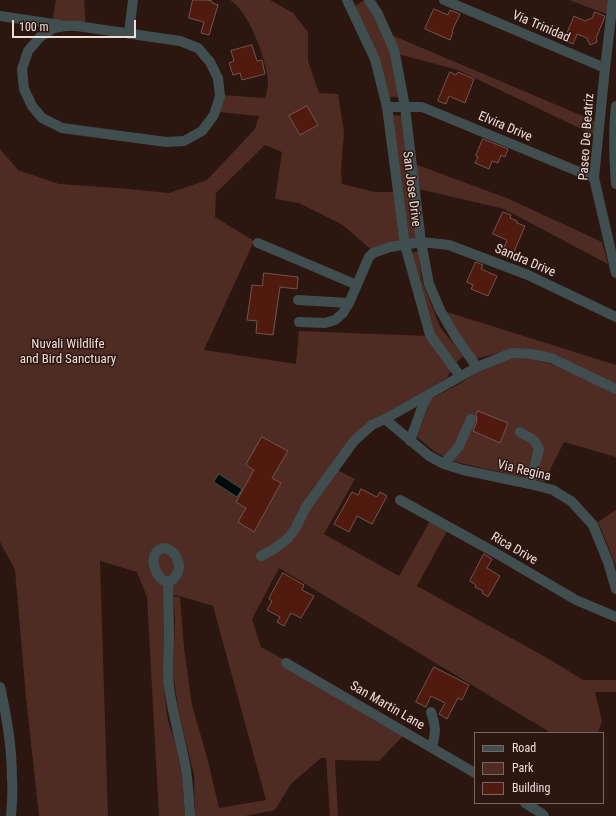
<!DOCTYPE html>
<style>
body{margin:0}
#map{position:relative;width:616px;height:816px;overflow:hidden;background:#2c1610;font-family:"Roboto Condensed",sans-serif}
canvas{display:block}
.legend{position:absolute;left:474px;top:732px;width:130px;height:72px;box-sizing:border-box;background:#2c1610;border:1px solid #796660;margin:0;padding:5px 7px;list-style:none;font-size:12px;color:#edddd9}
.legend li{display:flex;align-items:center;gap:8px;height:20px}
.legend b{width:20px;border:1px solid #796660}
.scale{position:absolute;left:12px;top:20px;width:124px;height:18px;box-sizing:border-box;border:2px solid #edddd9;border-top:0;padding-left:5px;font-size:12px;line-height:14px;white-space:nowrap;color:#edddd9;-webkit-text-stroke:3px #2c1610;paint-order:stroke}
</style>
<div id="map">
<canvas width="616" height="816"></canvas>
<ul class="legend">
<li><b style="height:5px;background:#404e4f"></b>Road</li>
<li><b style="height:11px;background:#4e2c23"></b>Park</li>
<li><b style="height:11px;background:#501b0e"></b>Building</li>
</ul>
<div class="scale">100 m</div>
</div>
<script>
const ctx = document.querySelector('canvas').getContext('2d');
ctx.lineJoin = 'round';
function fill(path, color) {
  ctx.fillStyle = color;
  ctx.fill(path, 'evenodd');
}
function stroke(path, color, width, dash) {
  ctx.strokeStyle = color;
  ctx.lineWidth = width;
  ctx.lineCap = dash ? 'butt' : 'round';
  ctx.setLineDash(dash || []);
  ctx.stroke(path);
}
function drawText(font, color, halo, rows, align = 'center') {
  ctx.font = font + ' "Roboto Condensed",sans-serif';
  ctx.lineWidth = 3;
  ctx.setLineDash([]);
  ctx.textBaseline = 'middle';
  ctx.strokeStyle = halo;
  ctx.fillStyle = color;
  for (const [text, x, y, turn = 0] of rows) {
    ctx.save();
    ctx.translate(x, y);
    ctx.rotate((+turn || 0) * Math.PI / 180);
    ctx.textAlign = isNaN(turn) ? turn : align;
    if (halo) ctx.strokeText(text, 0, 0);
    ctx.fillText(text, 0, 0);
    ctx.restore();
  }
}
fill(new Path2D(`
 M56,0H84L86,29L52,23Z
 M230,0H270L293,13L308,32V61L319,93L338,94L344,132L341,171L342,184L375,192H394L401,238L394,245L375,253L343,225L299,203L275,199L282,152L265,145L216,193L215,217L254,241L204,350L296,364L299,331L428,336L452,368L447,378L369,423L331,467L355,479L324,534L399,576L430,521L447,531L417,586L549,659L583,680H616V692H595L602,721L598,733H551L279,568L252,619L261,647L283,659L281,663L403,736L379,761L335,760L338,816H330L326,758H321L291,784L275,810L245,816H195L194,774L179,715L173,672L175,621L173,596L180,597L184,648L192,705L208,761L219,808L266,800L213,606L176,595H163L166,634L164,658V689L168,721L176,745L180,767L183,786L185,816H159L147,597L137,572L100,561L108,816H39L26,697L15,570L0,542V149L18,170L59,184L118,188L169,193L207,180L255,129L259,116L218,112L221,95L265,98C266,93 268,88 268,83C267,61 249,11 230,0Z
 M364,0L374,17L390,50L399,97H389L379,56L355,6Z
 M569,0H610L609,15Z
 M389,34L597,122L596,136L458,70L398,54Z
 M391,115L403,116L416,238L409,239Z
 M415,164L509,199L602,242L608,264L504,209L419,189Z
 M418,251L422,281L440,327L463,356L456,363L433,333L411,253Z
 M447,312L616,365V388L554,356L513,349L475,359L461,339Z
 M512,358L531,359L551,364L616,392V457L564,442L544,482L460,463L447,459L434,451L417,437L431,399L461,383L477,372Z
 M616,510V566L598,522Z`), '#4e2c23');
const water = new Path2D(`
 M219,474L242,489L237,497L214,482Z`);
fill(water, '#000b0d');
stroke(water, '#474a4a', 1);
const building = new Path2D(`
 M193,0H207L212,1V3L218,5L209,35L201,33L204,22L189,18Z
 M434,9L448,15L450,10L460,14L452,31L453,32L450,40L425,29Z
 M595,12L605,16L604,19L596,38L597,42L590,45L587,38L577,34L573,44L564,40L574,16L585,21L592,18Z
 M252,45L257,61L262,60L265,74L242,80L240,73L233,75L229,63L234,61L231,51Z
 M450,72L456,75L458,72L474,79L465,103L449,96L446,104L438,101Z
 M307,106L318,125L300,135L289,116Z
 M483,139L508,149L505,157L501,155L498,163L492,161L489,169L475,163L478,157L476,156Z
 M503,212L511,215L510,218L517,221V223L525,226L513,254L503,250L507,240L493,234Z
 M476,262L483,265L481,269L497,276L488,296L471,289L473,285L467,282Z
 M264,273L298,277L297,289L280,287L273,335L256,333L257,321L247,320L252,285L262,286Z
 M478,411L508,423L500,443L473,431L477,421L476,415Z
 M262,437L288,451L272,478L281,483L254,532L238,522L246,508L236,502L254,470L246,465Z
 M361,489L377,497L380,492L387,496L372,524L357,516L349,532L334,524L352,492L358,495Z
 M484,554L492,559L487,568L500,576L488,597L482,593L483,591L475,587L476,585L470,581Z
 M283,573L304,585L302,590L314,596L301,618L291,613L284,626L277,622L280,617L267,610L272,601L269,599Z
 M434,667L469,685L462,700L458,698L447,719L439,714L445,703L431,696L426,707L416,702Z`);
fill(building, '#501b0e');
stroke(building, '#70554e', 1);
stroke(new Path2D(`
 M347,0L375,59L387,107L405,245L430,335L460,376
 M369,0L378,14L394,50L395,54L405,107L421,242L429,284L440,310L457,339L477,367
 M444,0L605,68
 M613,0L605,68L594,178L616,273
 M0,16L60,25
 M66,26H77L180,41L198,48L210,62L218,78L220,96L214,115L202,131L184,141L166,142L62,128L42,118L32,106L24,89L22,69L28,51L40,37L54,28Z
 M129,34L133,0
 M616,106C613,132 614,158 616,184
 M387,107H422L594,178
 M258,243L357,285
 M298,300L349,303
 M299,322L325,323L335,320L343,313L349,303L369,257L373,253L390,247L421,242L449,245L528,275L616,317
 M385,419L429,456L444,464L463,470L530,484L553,490L571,501L593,525L608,562L616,589
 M520,432L534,440L539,449L530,484
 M410,441L423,405L428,395
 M444,464L459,446L471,419
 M400,500L494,552L576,600L616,617
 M166,548C178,553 183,567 175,577C161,596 140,549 166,548Z
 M261,556L274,549L288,538L295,529L306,507L354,441L372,425L385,419L477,367L512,353L531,354L551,358L616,389
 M168,582C168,600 169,619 169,637C169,654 167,670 169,686C172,712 180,738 185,764C188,781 189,799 190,816
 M286,663L475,773
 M0,687C7,717 12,748 12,779C13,791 12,804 11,816
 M431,712C436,727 436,732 432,747
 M525,803L541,813L544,816`), '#404e4f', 10);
drawText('13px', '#edddd9', '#2c1610', [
 ["Via Trinidad",541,27,23],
 ["Elvira Drive",505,127,23],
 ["Paseo De Beatriz",587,137,-86],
 ["San Jose Drive",411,189,83],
 ["Sandra Drive",525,261,23],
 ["Via Regina",524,471,13],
 ["Rica Drive",514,549,30],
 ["San Martin Lane",387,706,30]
]);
drawText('13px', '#f2dfda', '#2c1610', [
 ["Nuvali Wildlife",68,345],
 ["and Bird Sanctuary",68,360]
]);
</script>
